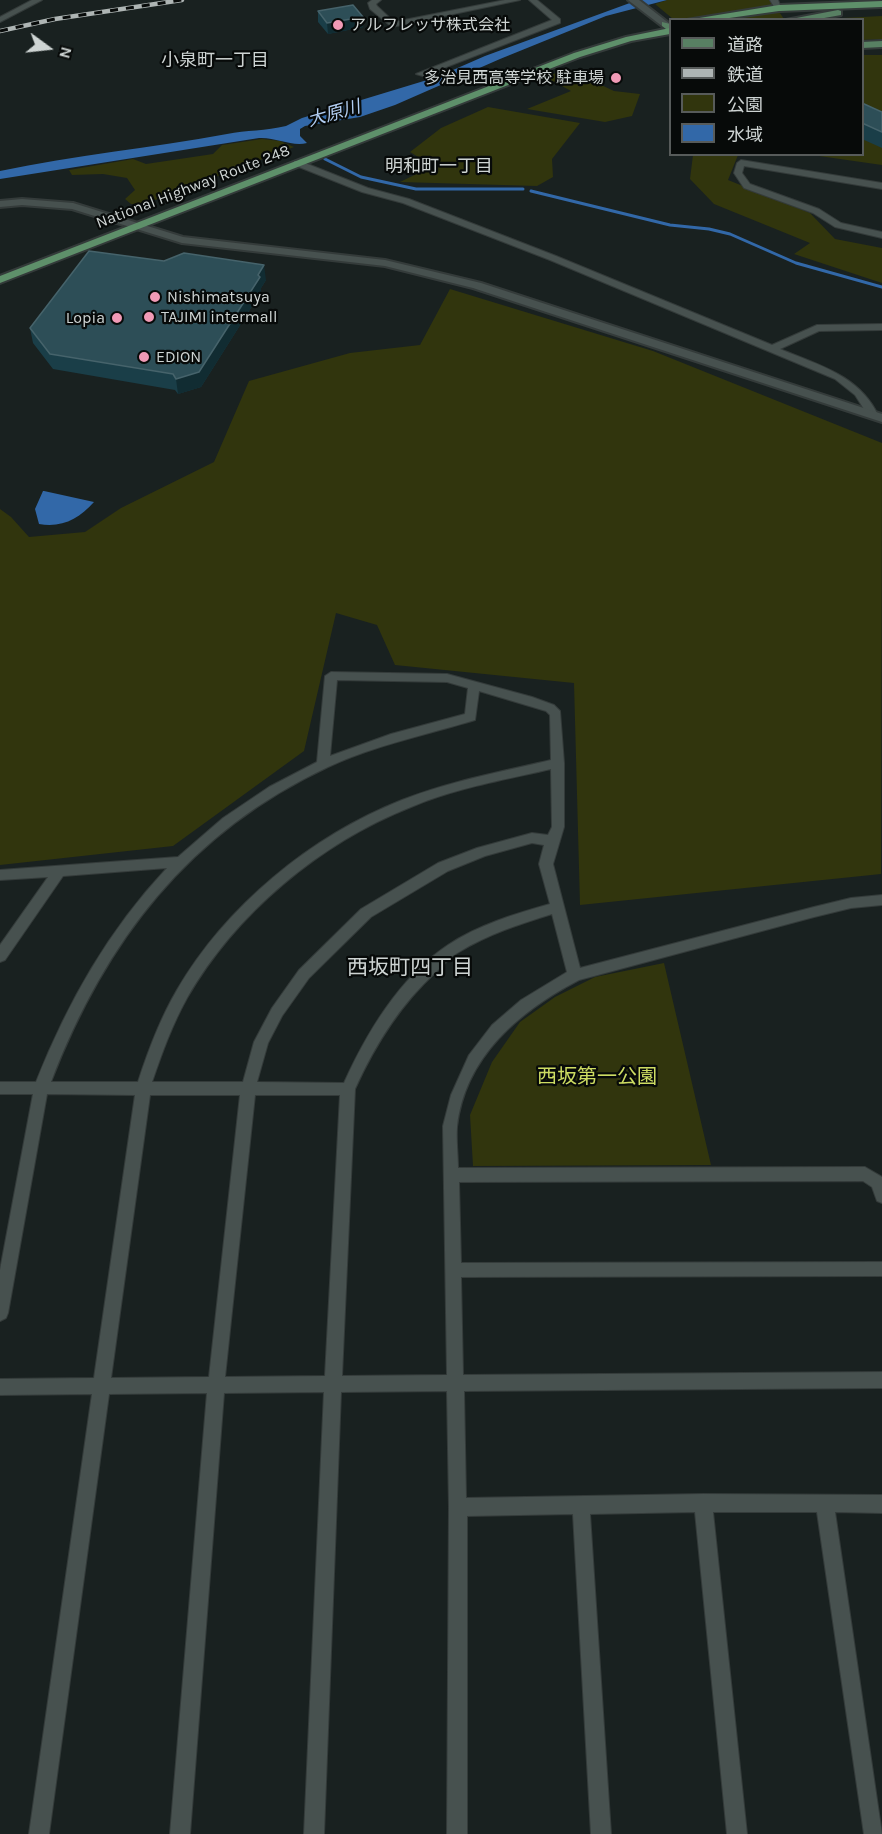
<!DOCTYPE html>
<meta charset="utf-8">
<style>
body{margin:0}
#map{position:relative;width:882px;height:1834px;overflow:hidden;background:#192120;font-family:Karla,"Noto Sans JP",sans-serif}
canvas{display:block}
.legend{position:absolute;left:669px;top:18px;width:195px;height:138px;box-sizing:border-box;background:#070a09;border:2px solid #575b5a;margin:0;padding:8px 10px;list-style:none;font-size:18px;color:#ced4d3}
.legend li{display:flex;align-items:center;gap:12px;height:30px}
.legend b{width:30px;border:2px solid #575b5a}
.north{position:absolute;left:18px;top:18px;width:60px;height:60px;-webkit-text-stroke:4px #070a09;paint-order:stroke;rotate:105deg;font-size:16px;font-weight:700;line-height:24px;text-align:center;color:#ced4d3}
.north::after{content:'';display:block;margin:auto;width:21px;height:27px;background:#ced4d3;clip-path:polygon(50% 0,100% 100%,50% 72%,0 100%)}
</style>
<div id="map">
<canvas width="882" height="1834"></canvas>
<ul class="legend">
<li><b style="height:8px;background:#588063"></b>道路</li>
<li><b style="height:8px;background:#aeb5b4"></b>鉄道</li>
<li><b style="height:16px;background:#31350d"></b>公園</li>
<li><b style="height:16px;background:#3268a8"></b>水域</li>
</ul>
<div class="north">N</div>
</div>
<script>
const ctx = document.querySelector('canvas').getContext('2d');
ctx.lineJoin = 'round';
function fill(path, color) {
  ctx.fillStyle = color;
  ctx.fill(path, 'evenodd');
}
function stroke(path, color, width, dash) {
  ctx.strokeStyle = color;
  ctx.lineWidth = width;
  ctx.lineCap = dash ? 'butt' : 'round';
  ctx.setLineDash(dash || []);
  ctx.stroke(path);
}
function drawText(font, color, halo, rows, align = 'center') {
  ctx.font = font + ' Karla,"Noto Sans JP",sans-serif';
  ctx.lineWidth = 4.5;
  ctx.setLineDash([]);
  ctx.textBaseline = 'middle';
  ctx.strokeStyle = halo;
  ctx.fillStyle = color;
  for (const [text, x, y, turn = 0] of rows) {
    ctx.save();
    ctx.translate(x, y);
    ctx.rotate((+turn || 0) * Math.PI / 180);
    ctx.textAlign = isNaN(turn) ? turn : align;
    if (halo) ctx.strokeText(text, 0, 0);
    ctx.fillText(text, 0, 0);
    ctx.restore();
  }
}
fill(new Path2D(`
 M667,0H771L784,19H673L655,4Z
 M882,16V39L863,40L862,20L823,19Z
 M863,55H882V165L812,155L862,154Z
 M567,69L614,91L640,94L632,116L605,122L527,109L571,91L545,77Z
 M488,107L580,123L552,159L553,177L537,186L400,182L433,166L410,152L441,128Z
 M262,139L280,141L294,147L142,205L131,204L125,199L135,190L127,178L103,174L72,175L69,170L133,159L146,164L213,154L222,145Z
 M693,155H738L728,180L810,213L835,239L882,248V283L794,254L810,243L714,204L690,179Z
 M450,289L653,351L882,443L881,874L580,905L574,683L395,665L377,625L336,613L304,751L173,846L0,865V509L11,517L29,537L85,532L121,508L214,462L249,381L350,353L420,345Z
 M664,963L711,1165L473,1166L470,1115L492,1062L520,1022L555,997L595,977Z`), '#31350d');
fill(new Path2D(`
 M638,0H667L606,16L500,59L395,105L360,117L305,126L300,129V136L307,143C292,147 276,137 259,138L0,179V171C75,155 151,148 227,134C246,130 266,131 286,126L302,118L437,77L485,56Z
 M43,491H44L94,502C79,519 62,528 39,524L35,509Z`), '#3268a8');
stroke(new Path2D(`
 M325,159L361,177L416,189H523
 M531,191L670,225L709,229L730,234L796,263L882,287`), '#3268a8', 3);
const minor = new Path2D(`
 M32,0H42L0,22V17Z
 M372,0H381L376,4L377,6L394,22L505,0H520L392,27L370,9L368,3Z
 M529,0H537L560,19V23L423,76L416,74L552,20Z
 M770,0H778L782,10H776Z
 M741,160L882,183V189L744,166L742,173L750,184L819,209L841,223L882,232V238L835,227L813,213L744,188L734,173L737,163Z
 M294,161H300L368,188L409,199L556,256L772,345L817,325L882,324V330L819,331L780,349C818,365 859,375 878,415L873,418L869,417L855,395L835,379L550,260L403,203L362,192L294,165Z
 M331,672L447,674L532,697L554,705L560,711L564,763V827L553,864L580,968L814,907L851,898L882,895V905L851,908L814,917L579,980C520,1011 465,1056 457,1127C456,1140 458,1155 458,1168L865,1167L882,1177V1203L877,1201L872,1187L863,1181L459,1182L461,1263L882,1262V1276L461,1277L463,1375L882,1372V1388L464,1391L466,1498L703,1494L882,1495V1513L835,1512L882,1834H864L817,1512H713L747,1834H727L695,1512L590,1514L611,1834H591L573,1514L467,1516V1834H447L449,1507L447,1391L341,1392L324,1834H304L324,1392L224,1393L190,1834H170L207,1393L109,1394L49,1834H29L92,1394L0,1395V1379L94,1378L135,1095L47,1094L8,1313L6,1318L0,1321V1270L33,1094H0V1082H36C68,1002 108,931 167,868L63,876L5,960L0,962V945L48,877L0,880V870L178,857L223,818L269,787L317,762L325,676ZM337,680L447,682L468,688L465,714L391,734L330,756ZM479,691L546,711L550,715L551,760C500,772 450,781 402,800C311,836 226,906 177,990C160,1019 148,1051 138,1082H51C105,941 189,832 328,767C375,745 426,735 475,720ZM551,769L552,827L548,835L532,833L477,848L438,863L361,909L299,970L272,1008L254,1042L243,1082H152C162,1053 172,1025 187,998C236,913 320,843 411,807C456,788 504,780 551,769ZM532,843L544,845L539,864L550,904C515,914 478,925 448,945C400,977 367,1032 344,1083L257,1082L268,1043L282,1016L309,978L371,917L448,871L485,856ZM552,914L567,972L521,1000L492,1025L469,1055L451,1095L443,1126L447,1375L342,1376L355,1089C375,1045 399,1006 435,973C443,966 450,957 459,952C488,934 520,924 552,914ZM150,1095H240L209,1377L111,1378ZM255,1095H340L325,1376L225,1377Z`);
const tertiary = new Path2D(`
 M628,0H639L670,24L662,26Z
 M22,199L73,203L183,237L385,260L481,283L882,414V422L473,288L385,266L182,243L72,209L22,205L0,207V201Z`);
const primary = new Path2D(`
 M838,10L841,11V15L813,20H786Z
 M662,22L670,24V32L662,26Z
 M882,41V47L862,48V42Z`);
const trunk = new Path2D(`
 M882,1V7L779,11L715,20H687L779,5Z
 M670,28V34L631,41L580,57L0,283V276L574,53L626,37Z`);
stroke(minor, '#343b3a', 2);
stroke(tertiary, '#343b3a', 4);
stroke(primary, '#343b3a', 4);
stroke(trunk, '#343b3a', 4);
fill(minor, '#47514f');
fill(tertiary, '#47514f');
fill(primary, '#588063');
fill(trunk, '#5e906a');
const rail = new Path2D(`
 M0,31L55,19L182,0`);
stroke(rail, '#aeb5b4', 4.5);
stroke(rail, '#070a09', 3, [8]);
fill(new Path2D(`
 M318,11L363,17V27L328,34L318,22Z
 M862,103L882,112V148L862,139Z
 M266,280L261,288V292L201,387L178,394L175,390L53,369L33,343L30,328Z`), '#1a3e48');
fill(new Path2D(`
 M363,17V27L328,34L327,23Z
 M264,265L266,280L261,288V292L201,387L178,394L176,379L258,275Z`), '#112c32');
const building = new Path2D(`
 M353,5L363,17L327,23L318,11Z
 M862,103L882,112V132L862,123Z
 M89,251L164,261L184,253L264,265L258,275L260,277L199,372L176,379L173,374L50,354L30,328Z`);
fill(building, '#2d4e57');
stroke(building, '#46636b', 1.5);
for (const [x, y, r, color] of [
 [338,25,6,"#f09ab6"],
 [616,78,6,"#f09ab6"],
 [155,297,6,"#f09ab6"],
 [149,317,6,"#f09ab6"],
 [117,318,6,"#f09ab6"],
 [144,357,6,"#f09ab6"]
]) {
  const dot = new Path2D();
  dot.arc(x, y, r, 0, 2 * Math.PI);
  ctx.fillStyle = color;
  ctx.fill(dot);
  stroke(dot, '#070a09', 2);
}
drawText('16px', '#ced4d3', '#070a09', [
 ["アルフレッサ株式会社",350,25],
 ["多治見西高等学校 駐車場",604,78,"right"],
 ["Nishimatsuya",167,297],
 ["TAJIMI intermall",161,317],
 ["Lopia",105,318,"right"],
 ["EDION",156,357]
], 'left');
drawText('16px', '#ced4d3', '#070a09', [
 ["National Highway Route 248",193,187,-21]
]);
drawText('18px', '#ced4d3', '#070a09', [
 ["小泉町一丁目",215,61],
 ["明和町一丁目",439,167]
]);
drawText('italic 18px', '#b1cdf1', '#070a09', [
 ["大原川",334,114,-16]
]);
drawText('20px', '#cddc62', '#070a09', [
 ["西坂第一公園",597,1077]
]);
drawText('21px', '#ced4d3', '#070a09', [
 ["西坂町四丁目",410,968]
]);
</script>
